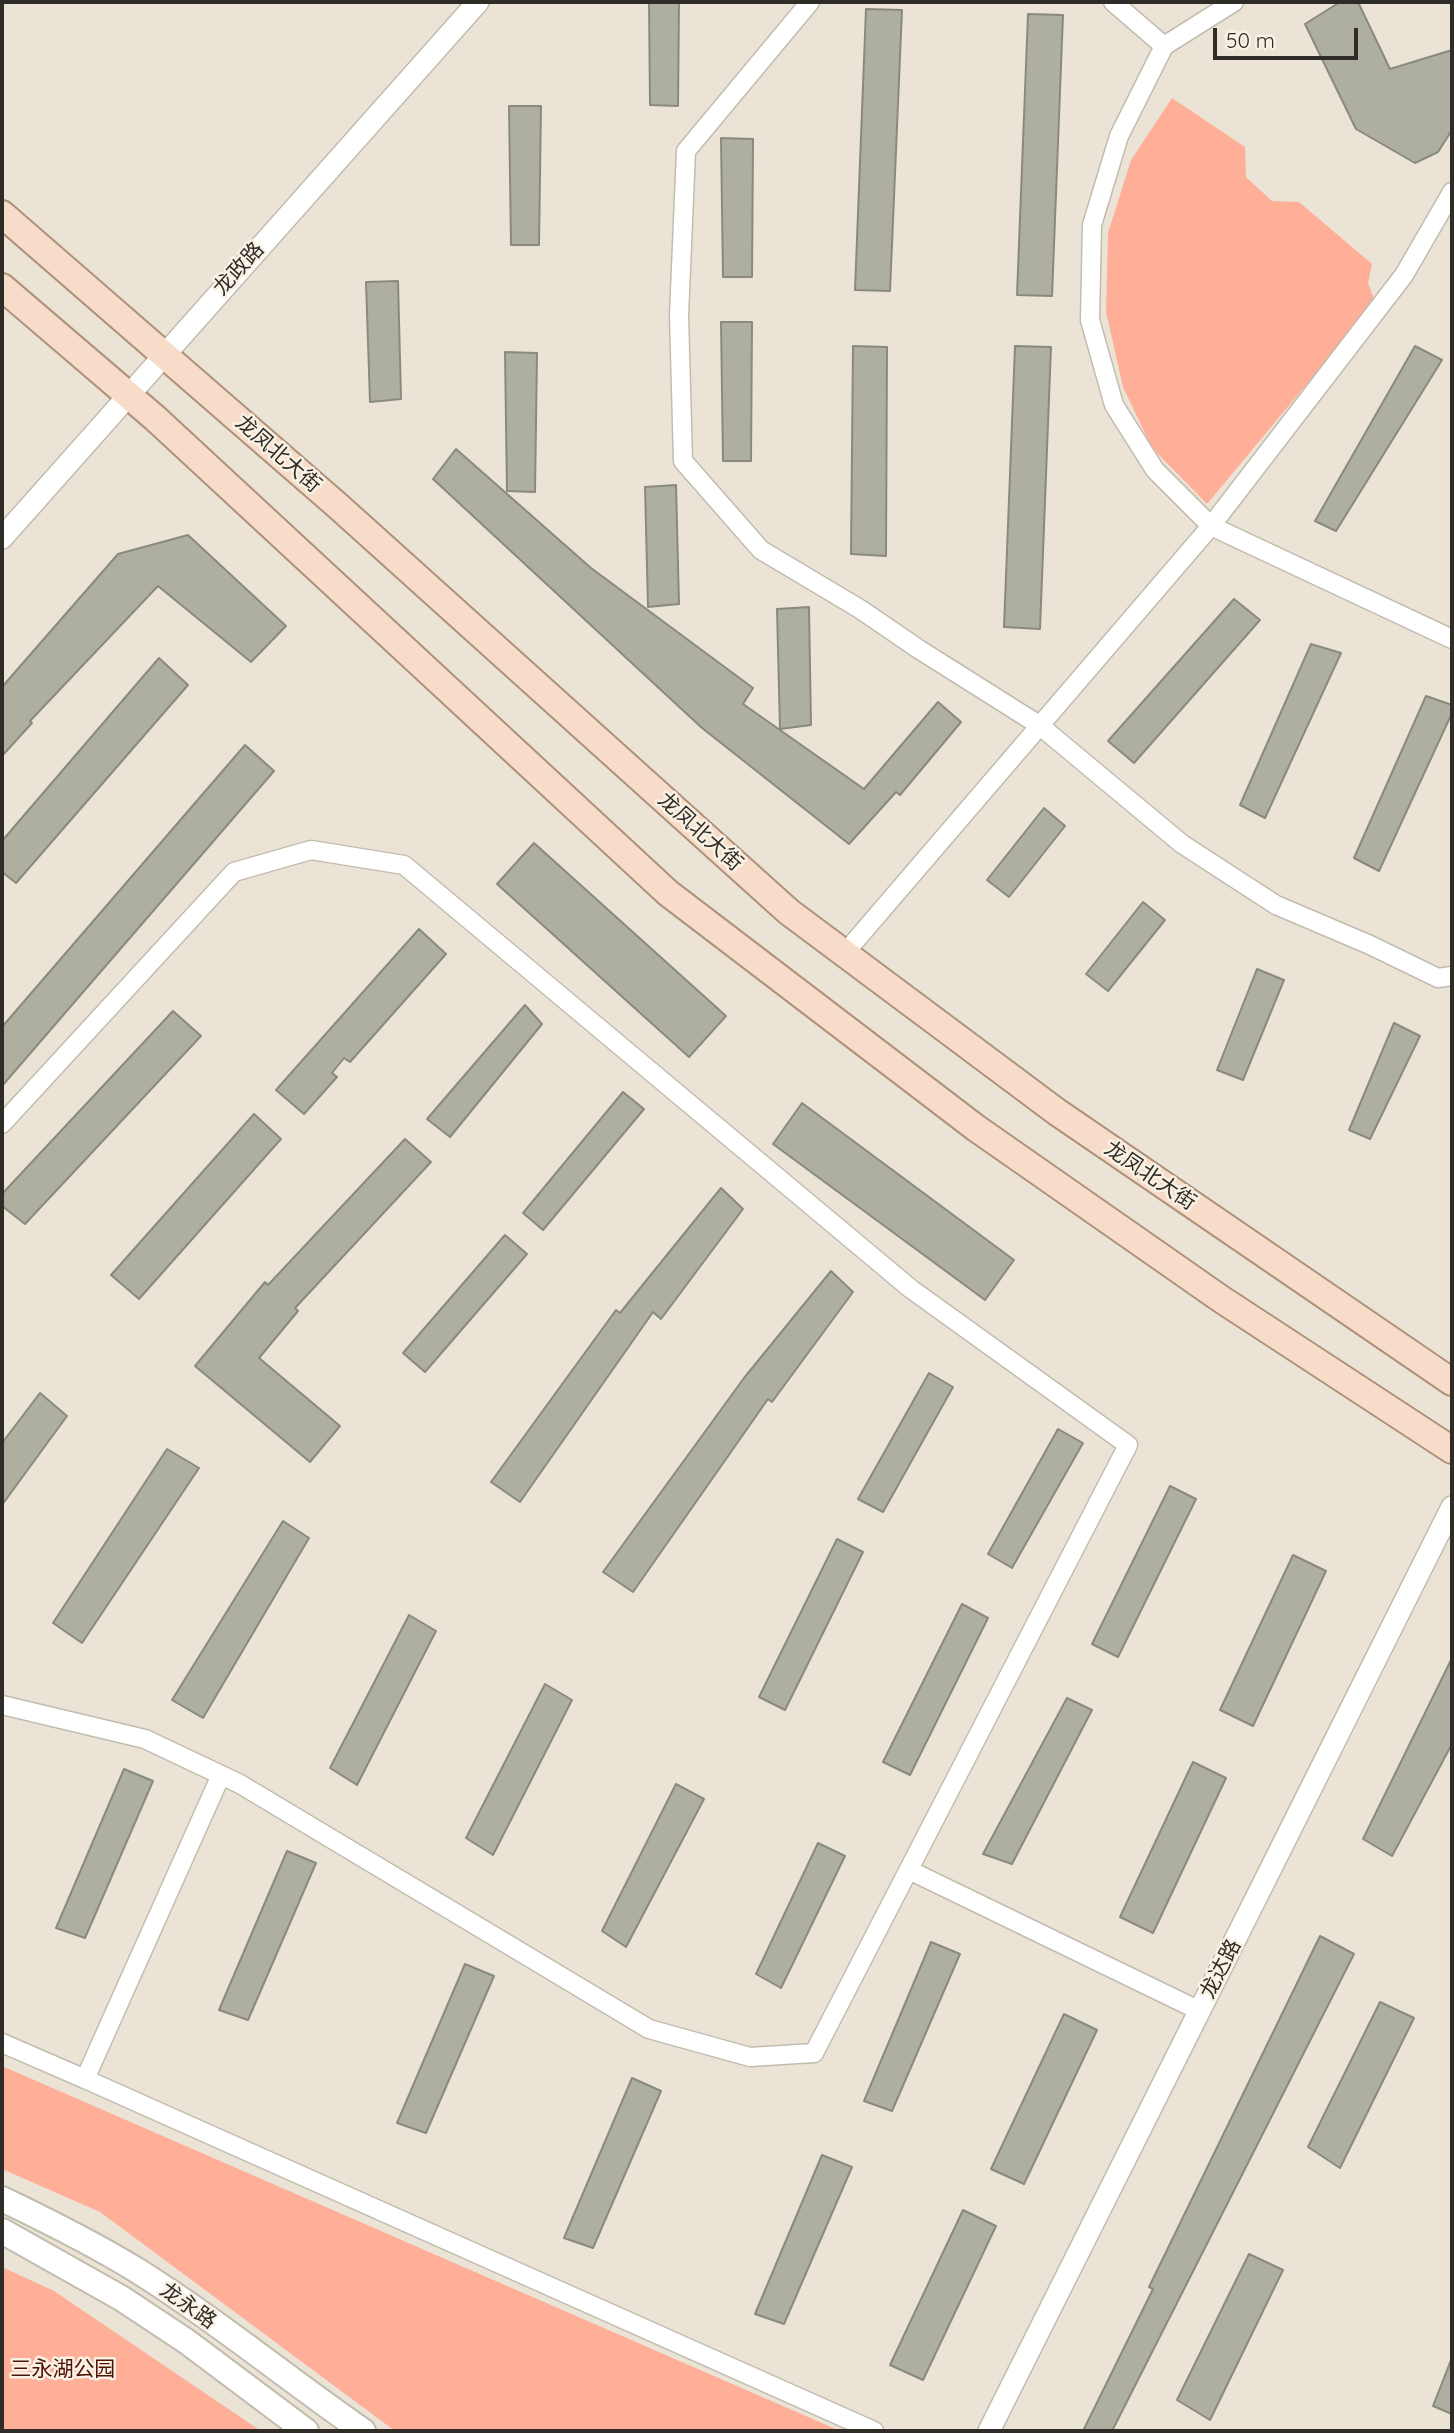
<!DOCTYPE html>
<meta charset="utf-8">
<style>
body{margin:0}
#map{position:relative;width:1454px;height:2433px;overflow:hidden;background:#ebe4d6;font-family:Quicksand,sans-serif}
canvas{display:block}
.frame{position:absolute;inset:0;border:4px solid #2f2c27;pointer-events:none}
.scale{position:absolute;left:1213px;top:28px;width:145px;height:32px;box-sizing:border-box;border:4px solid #2f2c27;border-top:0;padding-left:9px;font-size:21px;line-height:24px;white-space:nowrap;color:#2f2c27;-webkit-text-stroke:5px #f8f1e4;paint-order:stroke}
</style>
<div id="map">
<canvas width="1454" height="2433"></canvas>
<div class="frame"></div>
<div class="scale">50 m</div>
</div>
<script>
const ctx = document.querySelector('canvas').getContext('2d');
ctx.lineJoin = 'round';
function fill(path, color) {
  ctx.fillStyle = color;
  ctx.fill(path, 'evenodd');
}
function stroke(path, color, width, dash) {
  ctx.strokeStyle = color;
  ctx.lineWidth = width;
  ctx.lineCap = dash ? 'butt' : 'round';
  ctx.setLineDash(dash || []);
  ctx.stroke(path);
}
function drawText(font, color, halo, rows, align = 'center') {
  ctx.font = font + ' Quicksand,"Noto Sans SC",sans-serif';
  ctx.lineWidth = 5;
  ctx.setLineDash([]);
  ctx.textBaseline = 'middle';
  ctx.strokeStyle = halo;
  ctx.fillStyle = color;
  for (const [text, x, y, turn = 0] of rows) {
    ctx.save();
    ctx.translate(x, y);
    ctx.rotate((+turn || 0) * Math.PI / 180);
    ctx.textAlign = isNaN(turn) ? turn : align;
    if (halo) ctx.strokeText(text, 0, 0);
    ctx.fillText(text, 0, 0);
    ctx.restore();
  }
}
fill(new Path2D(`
 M1172,98L1245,147L1246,177L1272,201L1299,202L1372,264L1368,283L1375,302L1207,504L1152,448L1123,387L1106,312L1108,233L1131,160Z
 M2,2066L838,2430L840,2431H395L100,2212L2,2169Z
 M2,2267L54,2291L261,2431H2Z`), '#ffae98');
const building = new Path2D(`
 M649,2H679L678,106L650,105Z
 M1340,2H1358L1390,69L1452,50V130L1438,152L1415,163L1356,129L1305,24Z
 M866,9L902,10L890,291L855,290Z
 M1028,14L1063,15L1052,296L1017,295Z
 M509,106H541L539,245H511Z
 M721,138L753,139L752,277H723Z
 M398,281L401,399L370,402L366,282Z
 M721,322H752L751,461H723Z
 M853,346L887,347L886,556L851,554Z
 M1015,346L1051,347L1040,629L1004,627Z
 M1415,346L1442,360L1336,531L1315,521Z
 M505,352L537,353L535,492L507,491Z
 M456,449L591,568L753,688L743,704L864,789L938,702L961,722L900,795L896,792L849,844L702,728L433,479Z
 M676,485L679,604L648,607L645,487Z
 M188,535L286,626L251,662L158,586L30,721L32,723L2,756V687L118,554Z
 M1234,599L1260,620L1134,763L1108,741Z
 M809,607L811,725L780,729L777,609Z
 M1311,644L1341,653L1265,818L1240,805Z
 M159,658L188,685L16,883L2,872V841Z
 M1426,696L1452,705V713L1379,871L1354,858Z
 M245,745L274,771L2,1086V1027Z
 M1044,808L1065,826L1009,897L987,880Z
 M534,843L726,1016L689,1057L497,884Z
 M1143,902L1165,920L1108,991L1086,974Z
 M419,929L446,954L350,1062L344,1058L332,1073L337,1077L304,1114L276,1090Z
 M1257,969L1284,980L1243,1080L1217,1070Z
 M525,1005L542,1024L450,1137L427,1119Z
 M173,1011L201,1036L25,1224L2,1206V1194Z
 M1394,1023L1420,1036L1370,1139L1349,1130Z
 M623,1092L644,1109L543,1230L523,1213Z
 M802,1103L1014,1260L985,1300L773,1144Z
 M254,1114L281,1139L139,1299L111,1275Z
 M405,1139L431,1162L295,1308L298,1311L259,1358L340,1426L310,1462L195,1366L265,1282L268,1285Z
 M721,1188L743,1209L661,1319L653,1312L520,1502L491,1482L616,1310L620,1313Z
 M505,1235L527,1254L425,1372L403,1353Z
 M831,1271L853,1292L772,1402L768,1399L633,1592L603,1572L744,1378Z
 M929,1373L953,1387L883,1512L858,1499Z
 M40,1393L67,1416L2,1505V1443Z
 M1058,1429L1083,1443L1012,1568L988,1554Z
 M167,1449L199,1468L82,1643L53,1623Z
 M1170,1486L1196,1499L1118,1657L1092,1644Z
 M283,1521L309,1538L203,1718L172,1700Z
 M837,1539L863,1552L785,1710L759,1697Z
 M1293,1555L1326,1571L1253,1726L1220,1710Z
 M962,1604L988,1618L910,1775L883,1762Z
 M409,1615L436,1631L357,1785L330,1768Z
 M1452,1658V1744L1392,1856L1363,1839Z
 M545,1684L572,1700L493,1855L466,1838Z
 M1067,1698L1092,1710L1012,1864L983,1854Z
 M1193,1762L1226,1778L1153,1933L1120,1917Z
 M124,1769L153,1781L85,1938L56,1928Z
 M676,1784L704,1799L626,1947L602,1931Z
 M818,1843L845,1856L781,1988L756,1974Z
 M287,1851L316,1863L248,2020L219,2010Z
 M1320,1936L1354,1954L1112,2431H1083L1153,2289L1149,2287Z
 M931,1942L960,1954L892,2111L864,2101Z
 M465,1964L494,1976L426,2133L397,2123Z
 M1380,2002L1414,2018L1340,2168L1308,2147Z
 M1064,2014L1097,2030L1024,2184L991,2169Z
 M632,2078L661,2091L593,2248L564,2238Z
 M822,2155L852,2167L784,2324L755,2314Z
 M963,2210L996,2226L923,2380L890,2365Z
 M1249,2254L1283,2270L1210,2420L1177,2400Z
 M1451,2360H1452V2414L1433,2406Z`);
fill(building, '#aeafa1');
stroke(building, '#898a7d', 2);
const minor = new Path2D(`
 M810,2L686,151L679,315L683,461L761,550L860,609L920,650L1039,725L1182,844L1276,905L1370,945L1438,978L1452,976
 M1113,2L1164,46
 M1234,2L1164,46L1119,136L1092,225L1090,320L1114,405L1155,470L1211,526L1452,639
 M844,954L1211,526L1404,275L1452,192
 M2,1124L234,872L311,850L404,865L911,1289L1128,1445L814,2053L750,2057L649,2029L240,1784L145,1739L2,1705
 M909,1870L1200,2011
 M2,2043L85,2079L221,1775
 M85,2079L874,2431`);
const tertiary = new Path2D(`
 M2,538L478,2
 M989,2431L1452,1507`);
const secondary = new Path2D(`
 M2,2199C48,2221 94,2244 138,2271C216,2320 288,2379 363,2431
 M2,2231L121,2298L186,2341L306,2431`);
const primary = new Path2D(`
 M2,214L338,506L789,912L1057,1112L1452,1382
 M2,287L155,418L668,893L976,1128L1221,1299L1452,1450`);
stroke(minor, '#c2bcaf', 21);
stroke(tertiary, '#c2bcaf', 24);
stroke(secondary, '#c2bcaf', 28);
stroke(primary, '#ad9179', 30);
stroke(minor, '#fff', 18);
stroke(tertiary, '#fff', 21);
stroke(secondary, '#fff', 24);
stroke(primary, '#f7ddc9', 26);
drawText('21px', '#2f2c27', '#f8f1e4', [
 ["龙政路",239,269,-48],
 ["龙凤北大街",278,454,41],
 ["龙凤北大街",700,832,42],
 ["龙凤北大街",1150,1176,34],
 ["龙达路",1221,1969,-63],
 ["龙永路",188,2306,35]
]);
drawText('21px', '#501303', '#f8f1e4', [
 ["三永湖公园",63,2370]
]);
</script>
